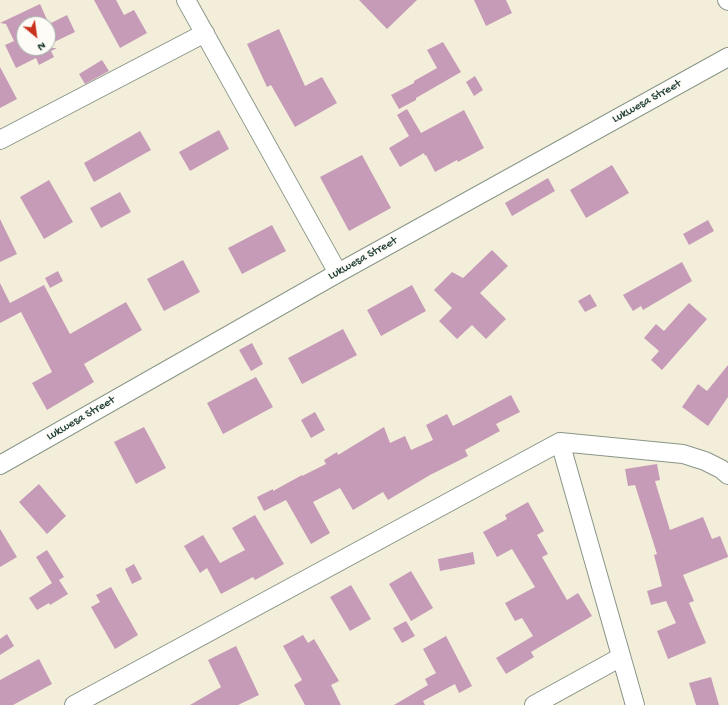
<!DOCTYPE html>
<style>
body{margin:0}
#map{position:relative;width:728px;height:705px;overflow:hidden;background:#f3eeda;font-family:"Gochi Hand",sans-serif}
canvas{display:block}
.north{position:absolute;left:16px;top:16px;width:40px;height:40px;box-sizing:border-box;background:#fdfcf7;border:1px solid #a4b0a9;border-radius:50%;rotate:151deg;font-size:11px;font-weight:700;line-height:16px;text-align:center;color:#1f3d34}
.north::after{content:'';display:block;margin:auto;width:14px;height:18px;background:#c8321e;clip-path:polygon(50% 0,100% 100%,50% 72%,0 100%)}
</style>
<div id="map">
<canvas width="728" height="705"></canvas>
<div class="north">N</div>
</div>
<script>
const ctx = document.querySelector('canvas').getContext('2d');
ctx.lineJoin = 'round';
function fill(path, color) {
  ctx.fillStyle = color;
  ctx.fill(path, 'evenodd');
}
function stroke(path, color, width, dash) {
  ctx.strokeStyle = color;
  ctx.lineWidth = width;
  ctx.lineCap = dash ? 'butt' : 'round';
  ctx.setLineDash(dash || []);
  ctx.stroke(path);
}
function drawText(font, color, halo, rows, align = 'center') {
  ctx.font = font + ' "Gochi Hand",sans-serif';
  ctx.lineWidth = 4;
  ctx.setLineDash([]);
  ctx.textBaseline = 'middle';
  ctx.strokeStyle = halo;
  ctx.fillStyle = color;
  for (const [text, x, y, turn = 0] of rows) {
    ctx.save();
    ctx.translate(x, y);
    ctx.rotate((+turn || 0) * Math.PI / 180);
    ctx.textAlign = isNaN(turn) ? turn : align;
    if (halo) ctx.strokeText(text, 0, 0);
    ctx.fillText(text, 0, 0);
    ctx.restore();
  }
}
fill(new Path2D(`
 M94,0H116L124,15L134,10L147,33L120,48Z
 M359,0H417L387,29Z
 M474,0H506L512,13L486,26Z
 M40,4L49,24L67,15L75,32L48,45L49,24H24V48H57L51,51L54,57L39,65L36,58L16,68L5,45L14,41L6,24L0,23Z
 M279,29L305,86L322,77L337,103L295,127L271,85L267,87L247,44Z
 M443,42L461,72L416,98V100L399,109L391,95L414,83V81L437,68L427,50Z
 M102,60L109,71L85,84L79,74Z
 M0,67L17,99L0,108Z
 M475,76L483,90L474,96L466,82Z
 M407,109L421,133L464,110L484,148L458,162L457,160L435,172L426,155L425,156L424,153L400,167L389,148L409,136L397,115Z
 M219,130L229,149L190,171L179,152Z
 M140,131L151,150L94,182L84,163Z
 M362,155L391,208L349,231L320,177Z
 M612,165L629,193L586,218L570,190Z
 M548,178L555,191L512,216L505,203Z
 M49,180L73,222L44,239L20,197Z
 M120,192L131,212L101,228L90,208Z
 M0,219L17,254L0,262Z
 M708,220L714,231L689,245L683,234Z
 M272,225L286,251L242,274L228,248Z
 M492,250L508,266L480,293L506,319L486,339L472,325L457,339L439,321L452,308L434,290L452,272L463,278Z
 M183,260L200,292L164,311L147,279Z
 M682,262L692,281L643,310L641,306L633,311L623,295Z
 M58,271L63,281L50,288L45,278Z
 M0,283L10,303L44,285L70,334L126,302L142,330L84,364L94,382L47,410L32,383L52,372L21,312L0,323Z
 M412,285L426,311L381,336L367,310Z
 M590,294L597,306L585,312L578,301Z
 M689,303L707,319L662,370L651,360L659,351L644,338L656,324L664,331Z
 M343,329L357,355L302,384L288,358Z
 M252,343L263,364L251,371L239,350Z
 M728,365V397L708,426L682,407L698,384L707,391Z
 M256,377L273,407L223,434L207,403Z
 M511,395L520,412L496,424L500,431L465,450L468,456L430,475L388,500L383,492L353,510L340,488L313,502L330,533L311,544L286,500L264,511L257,497L273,489V491L302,475V476L326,464L324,460L337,452L338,455L384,427L390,443L405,436L411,450L433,440L426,425L447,414L453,426Z
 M315,412L325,430L311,438L301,420Z
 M144,427L166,468L136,484L114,442Z
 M657,464L660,480L655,481L670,530L703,517L712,539L720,536L728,556V557L683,575L694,601L689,603L706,643L668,659L657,631L676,623L666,601L651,605L647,591L662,586L654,555L657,554L635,485L628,486L625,469Z
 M39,484L66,516L47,534L19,502Z
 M528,502L544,531L537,535L548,554L542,557L567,600L578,593L592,616L531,652L534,657L506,674L496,658L533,636L522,618L515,621L505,603L535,587L512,549L497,557L483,532L507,519L505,515Z
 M255,515L284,564L255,580L253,577L221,594L207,568L200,573L184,546L203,535L220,563L245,550L232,528Z
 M0,529L17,557L0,567Z
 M47,550L64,577L59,580L68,594L50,605L49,603L37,610L29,598L52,583L36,557Z
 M473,552L475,564L440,571L438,559Z
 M134,564L142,579L132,584L125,569Z
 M411,571L433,608L411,621L389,584Z
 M351,585L371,619L350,631L330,597Z
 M111,587L138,635L115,649L91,607L100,602L96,595Z
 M406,621L415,636L402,643L393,628Z
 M7,634L14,646L0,655V639Z
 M303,635L308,643L314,639L339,681L331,685L341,705H305L294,685L302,680L283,646Z
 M446,636L472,686L459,693L455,684L423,701L425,705H394L428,685L425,679L436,673L423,649Z
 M236,646L259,695L238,705H190L221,687L208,660Z
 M39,659L52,684L13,705H0V680Z
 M711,677L719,705H696L689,683Z`), '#c69bb8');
const minor = new Path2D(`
 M186,0L338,273
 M727,0L728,1
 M0,140L205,33
 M560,442L635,705
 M0,465L338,273L728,57
 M74,705L560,442L683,454L705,461L721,469L728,475
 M534,705L621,657`);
stroke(minor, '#899687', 20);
stroke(minor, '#fff', 18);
drawText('12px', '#1f3d34', '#fdfcf7', [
 ["Lukwesa Street",647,102,-29],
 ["Lukwesa Street",363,259,-29],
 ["Lukwesa Street",81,419,-30]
]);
</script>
